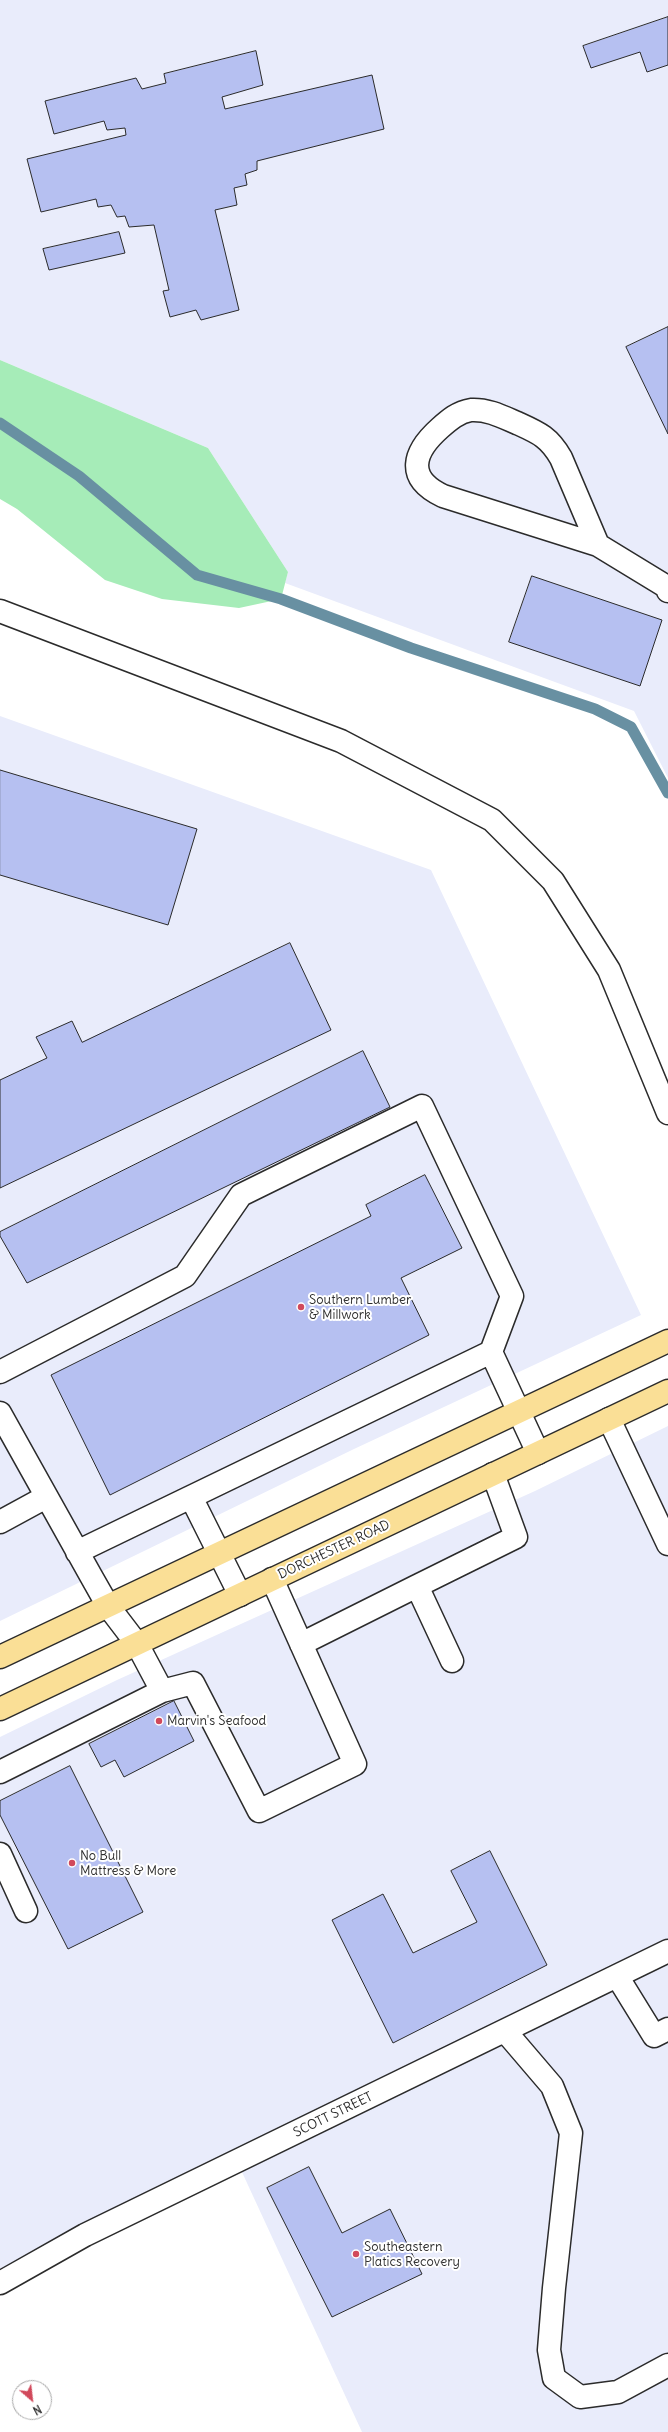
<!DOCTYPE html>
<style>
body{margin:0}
#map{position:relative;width:668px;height:2432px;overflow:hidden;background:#fff;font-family:Delius,sans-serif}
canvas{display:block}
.north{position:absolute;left:12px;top:2380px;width:40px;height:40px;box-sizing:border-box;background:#fff;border:1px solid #aaa;border-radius:50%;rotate:152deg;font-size:11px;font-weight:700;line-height:16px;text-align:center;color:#2b2b2b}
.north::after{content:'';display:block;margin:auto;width:14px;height:18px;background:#d1495b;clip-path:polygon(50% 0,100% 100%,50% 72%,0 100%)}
</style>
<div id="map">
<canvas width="668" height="2432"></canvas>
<div class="north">N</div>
</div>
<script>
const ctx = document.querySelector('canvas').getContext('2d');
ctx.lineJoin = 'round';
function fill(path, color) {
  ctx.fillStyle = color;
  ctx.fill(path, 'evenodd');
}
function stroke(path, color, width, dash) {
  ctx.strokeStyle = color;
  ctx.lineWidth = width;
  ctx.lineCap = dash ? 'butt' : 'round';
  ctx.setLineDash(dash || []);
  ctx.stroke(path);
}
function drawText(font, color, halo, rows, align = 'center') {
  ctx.font = font + ' Delius,sans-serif';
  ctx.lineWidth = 4;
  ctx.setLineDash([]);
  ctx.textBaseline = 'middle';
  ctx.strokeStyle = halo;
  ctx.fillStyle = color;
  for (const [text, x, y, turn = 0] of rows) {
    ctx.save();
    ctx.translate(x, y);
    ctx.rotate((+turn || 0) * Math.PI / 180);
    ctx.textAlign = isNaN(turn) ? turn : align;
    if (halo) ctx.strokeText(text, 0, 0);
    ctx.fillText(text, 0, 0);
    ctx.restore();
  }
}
fill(new Path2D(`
 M0,0H668V778L634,711L285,583L288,572L208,448L0,360Z
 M0,716L431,870L641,1315L354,1449L0,1621Z
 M668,1426V2432H362L235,2157L0,2285V1737L117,1680L535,1491Z`), '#e9ecfb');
fill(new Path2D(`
 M0,360L208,448L288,572L281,599L239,608L162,599L105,580L17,509L0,499Z`), '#a6ecb8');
stroke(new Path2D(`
 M0,423L79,476L197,575L281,599L411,648L595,709L631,727L668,793`), '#6890a2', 11);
const building = new Path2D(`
 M668,17V65L647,72L640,52L591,68L583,46Z
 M256,51L263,85L222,97L225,109L372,75L384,129L257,161V170L245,174L247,185L234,188L237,205L215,210L239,310L201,320L196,310L170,317L163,291L169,290L154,225L129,227L125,216L117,217L111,205L98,207L96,199L41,212L27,159L126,135L125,128L107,130L104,121L54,134L45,101L136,78L142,89L166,83L164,74Z
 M119,232L125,253L49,270L43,249Z
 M668,327V434L626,347Z
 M532,576L662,620L640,686L509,642Z
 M0,770L197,829L168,925L0,875Z
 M290,943L331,1030L0,1188V1080L47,1058L36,1037L72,1021L82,1042Z
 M363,1051L390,1107L27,1283L0,1236V1232Z
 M425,1175L462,1248L401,1278L429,1335L110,1495L51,1375L371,1216L366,1205Z
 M174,1701L194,1741L124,1777L115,1760L101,1767L89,1744Z
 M70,1766L143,1912L68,1949L0,1815V1801Z
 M490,1851L547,1965L393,2043L332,1920L383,1894L413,1953L477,1922L451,1871Z
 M309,2167L342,2233L390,2209L422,2274L332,2317L267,2188Z`);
fill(building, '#b6c0f1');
stroke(building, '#2b2b2b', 1);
const minor = new Path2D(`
 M598,545L561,458C549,437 539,433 517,423C503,417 488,409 471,410C458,412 449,420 440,428C413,452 405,478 443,496L598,545L667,587L668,591
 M0,611L341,741L492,820L553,881L609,970L668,1113
 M0,1372L185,1276L241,1195L422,1106L512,1296L491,1352L538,1453
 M0,1413L91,1576L108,1606L137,1644L162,1691
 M609,1419L668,1544
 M191,1497L240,1595
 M0,1522L46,1497
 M77,1552L491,1352
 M301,1644L417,1586
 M452,1661L417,1586L516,1537L493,1474
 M0,1772L162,1691L193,1683L259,1811L355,1764L272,1579
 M0,1854L26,1911
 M617,1976L654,2036L668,2029
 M505,2031L552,2086L571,2133L554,2288L549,2350L554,2378L580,2397L618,2392L668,2365
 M0,2283L85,2235L668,1951`);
const major = new Path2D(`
 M0,1657L668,1341
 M0,1709L668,1391`);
stroke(minor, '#2b2b2b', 25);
stroke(major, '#2b2b2b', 25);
stroke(minor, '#fff', 22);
stroke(major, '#fadf96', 22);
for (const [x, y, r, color] of [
 [301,1307,4,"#d1495b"],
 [159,1721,4,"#d1495b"],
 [72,1863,4,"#d1495b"],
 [356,2254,4,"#d1495b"]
]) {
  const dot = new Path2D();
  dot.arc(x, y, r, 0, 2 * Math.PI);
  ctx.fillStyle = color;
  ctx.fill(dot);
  stroke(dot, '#fff', 1.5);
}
drawText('13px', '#2b2b2b', '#fff', [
 ["Southern Lumber",309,1300],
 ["& Millwork",309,1315],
 ["Marvin's Seafood",167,1721],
 ["No Bull",80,1856],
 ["Mattress & More",80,1871],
 ["Southeastern",364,2247],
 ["Platics Recovery",364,2262]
], 'left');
drawText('13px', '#2b2b2b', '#fff', [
 ["DORCHESTER ROAD",334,1550,-25],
 ["SCOTT STREET",333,2115,-26]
]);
</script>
